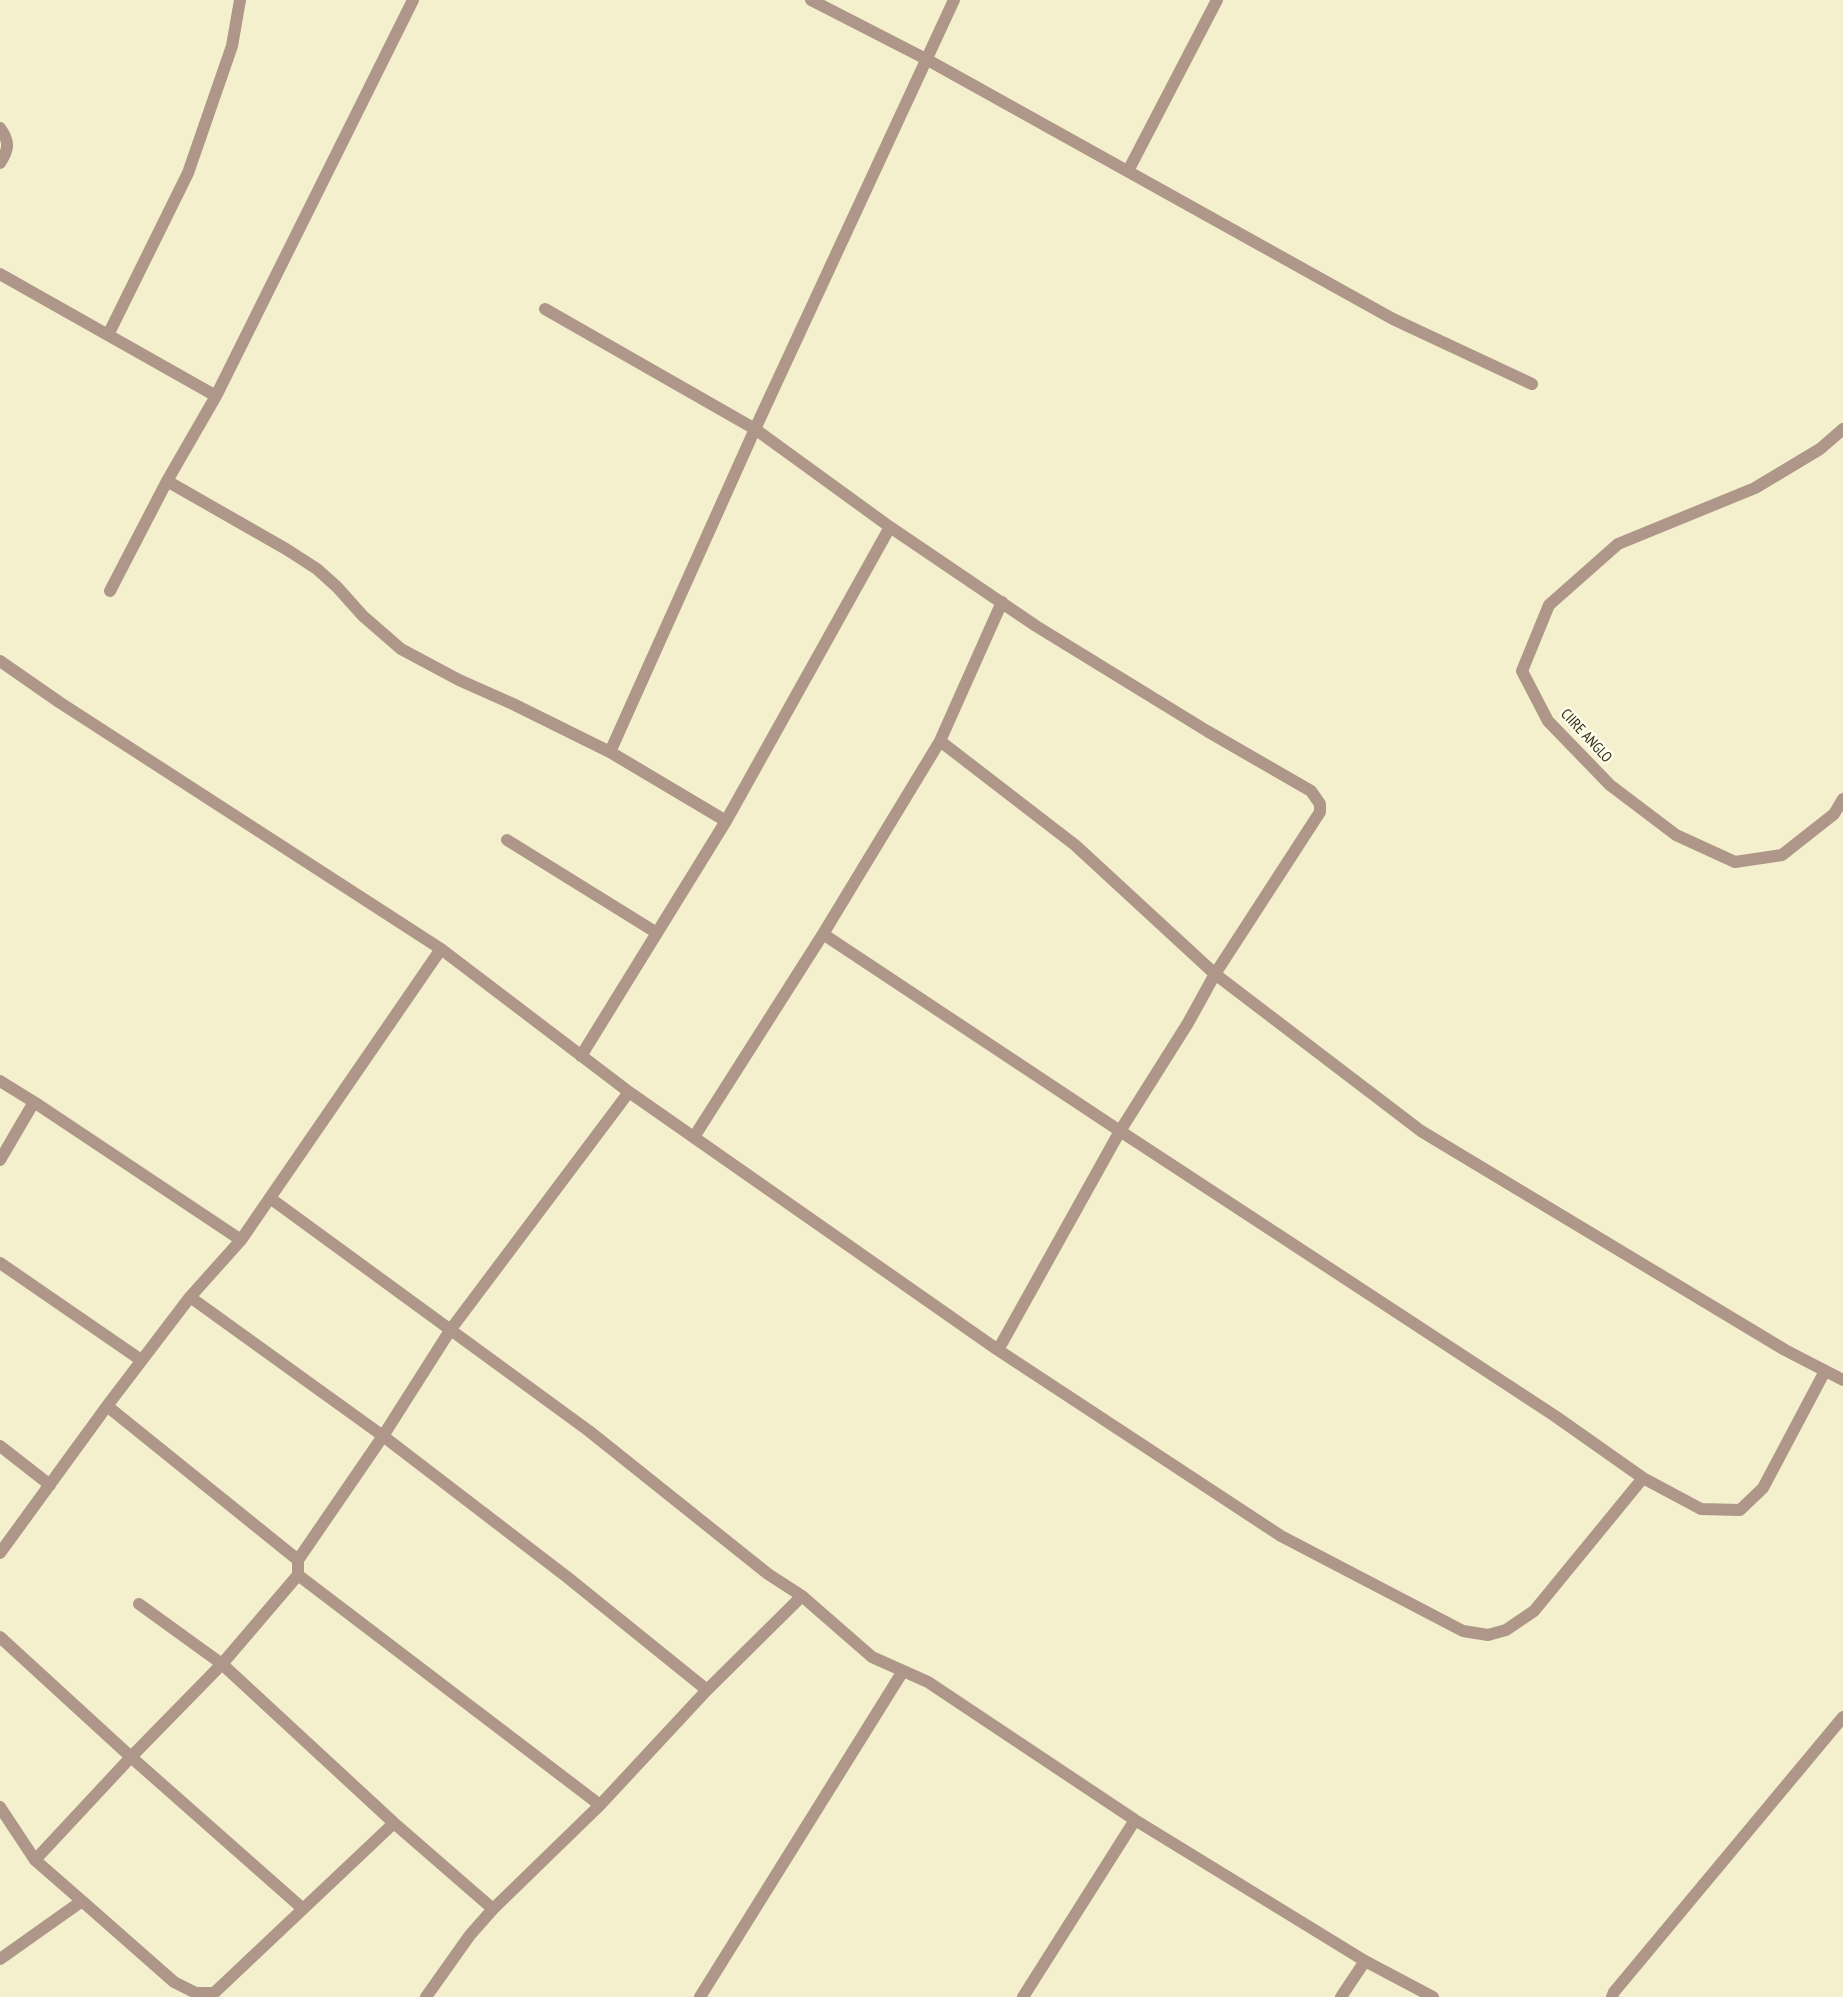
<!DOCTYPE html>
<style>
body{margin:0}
canvas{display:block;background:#f4efcd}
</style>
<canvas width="1843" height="1997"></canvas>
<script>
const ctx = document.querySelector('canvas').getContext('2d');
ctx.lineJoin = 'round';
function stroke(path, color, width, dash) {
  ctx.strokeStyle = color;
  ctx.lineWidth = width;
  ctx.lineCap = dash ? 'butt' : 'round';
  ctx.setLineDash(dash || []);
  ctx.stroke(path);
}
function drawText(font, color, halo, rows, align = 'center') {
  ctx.font = font + ' "PT Sans Narrow",sans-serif';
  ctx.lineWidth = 5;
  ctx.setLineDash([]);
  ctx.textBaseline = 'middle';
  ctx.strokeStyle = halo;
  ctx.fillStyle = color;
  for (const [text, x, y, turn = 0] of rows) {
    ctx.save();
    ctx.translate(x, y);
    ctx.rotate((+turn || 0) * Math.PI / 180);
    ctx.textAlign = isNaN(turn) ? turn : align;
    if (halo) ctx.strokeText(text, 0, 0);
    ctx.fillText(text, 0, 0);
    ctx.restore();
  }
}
stroke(new Path2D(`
 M1843,429L1820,449L1755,488L1618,544L1549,605L1522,671L1548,721L1610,785L1676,835L1735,862L1782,855L1834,814L1843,799`), '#ae9789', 12);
stroke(new Path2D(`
 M811,0L926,59L1393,319L1532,384
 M0,128C10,142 9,149 0,163
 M1128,171L1217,0
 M0,274L216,396
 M545,309L755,429L890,527L1036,626L1207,731L1311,791L1320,804V812L1215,974L1188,1023L1120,1131L998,1350
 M108,335L188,173L232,46L240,0
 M167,481L286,549L317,569L337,587L363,616L401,649L459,680L513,704L610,752L726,821
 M110,591L167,481L216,396L413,0
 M0,661L59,702L441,949L629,1092L998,1350L1281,1536L1463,1631L1488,1635L1506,1630L1534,1611L1643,1478
 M940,741L1075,845L1215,974L1421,1131L1785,1350L1843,1380
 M610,752L755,429L954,0
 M507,840L657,933
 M823,934L1120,1131L1555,1416L1643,1478L1701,1509L1740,1510L1763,1488L1825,1371
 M581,1056L726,821L890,527
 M0,1081L34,1102L241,1240
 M694,1137L823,934L940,741L1002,602
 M0,1160L34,1102
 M270,1198L589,1431L768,1574L802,1596L872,1657L928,1682L1135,1820L1365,1961L1433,1997
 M0,1263L141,1360
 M190,1297L383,1436L567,1577L707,1690
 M107,1406L298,1560
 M0,1446L50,1485
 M0,1553L107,1406L190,1297L241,1240L441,949
 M298,1575L600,1805
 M139,1604L222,1664L394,1823L493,1909
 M0,1637L131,1757L302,1908
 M0,1807L35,1860L82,1901L0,1959
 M35,1860L131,1757L222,1664L298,1575V1560L383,1436L451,1329L629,1092
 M82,1901L174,1982L196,1993H214L394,1823
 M426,1997L470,1935L493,1909L600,1805L707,1690L802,1596
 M700,1997L903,1671
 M1023,1997L1135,1820
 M1341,1997L1365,1961
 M1612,1997L1614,1992L1843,1717`), '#ae9789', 12);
drawText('15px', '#2e2c1f', '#fffce7', [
 ["CIIRE ANGLO",1586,736,47]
]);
</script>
